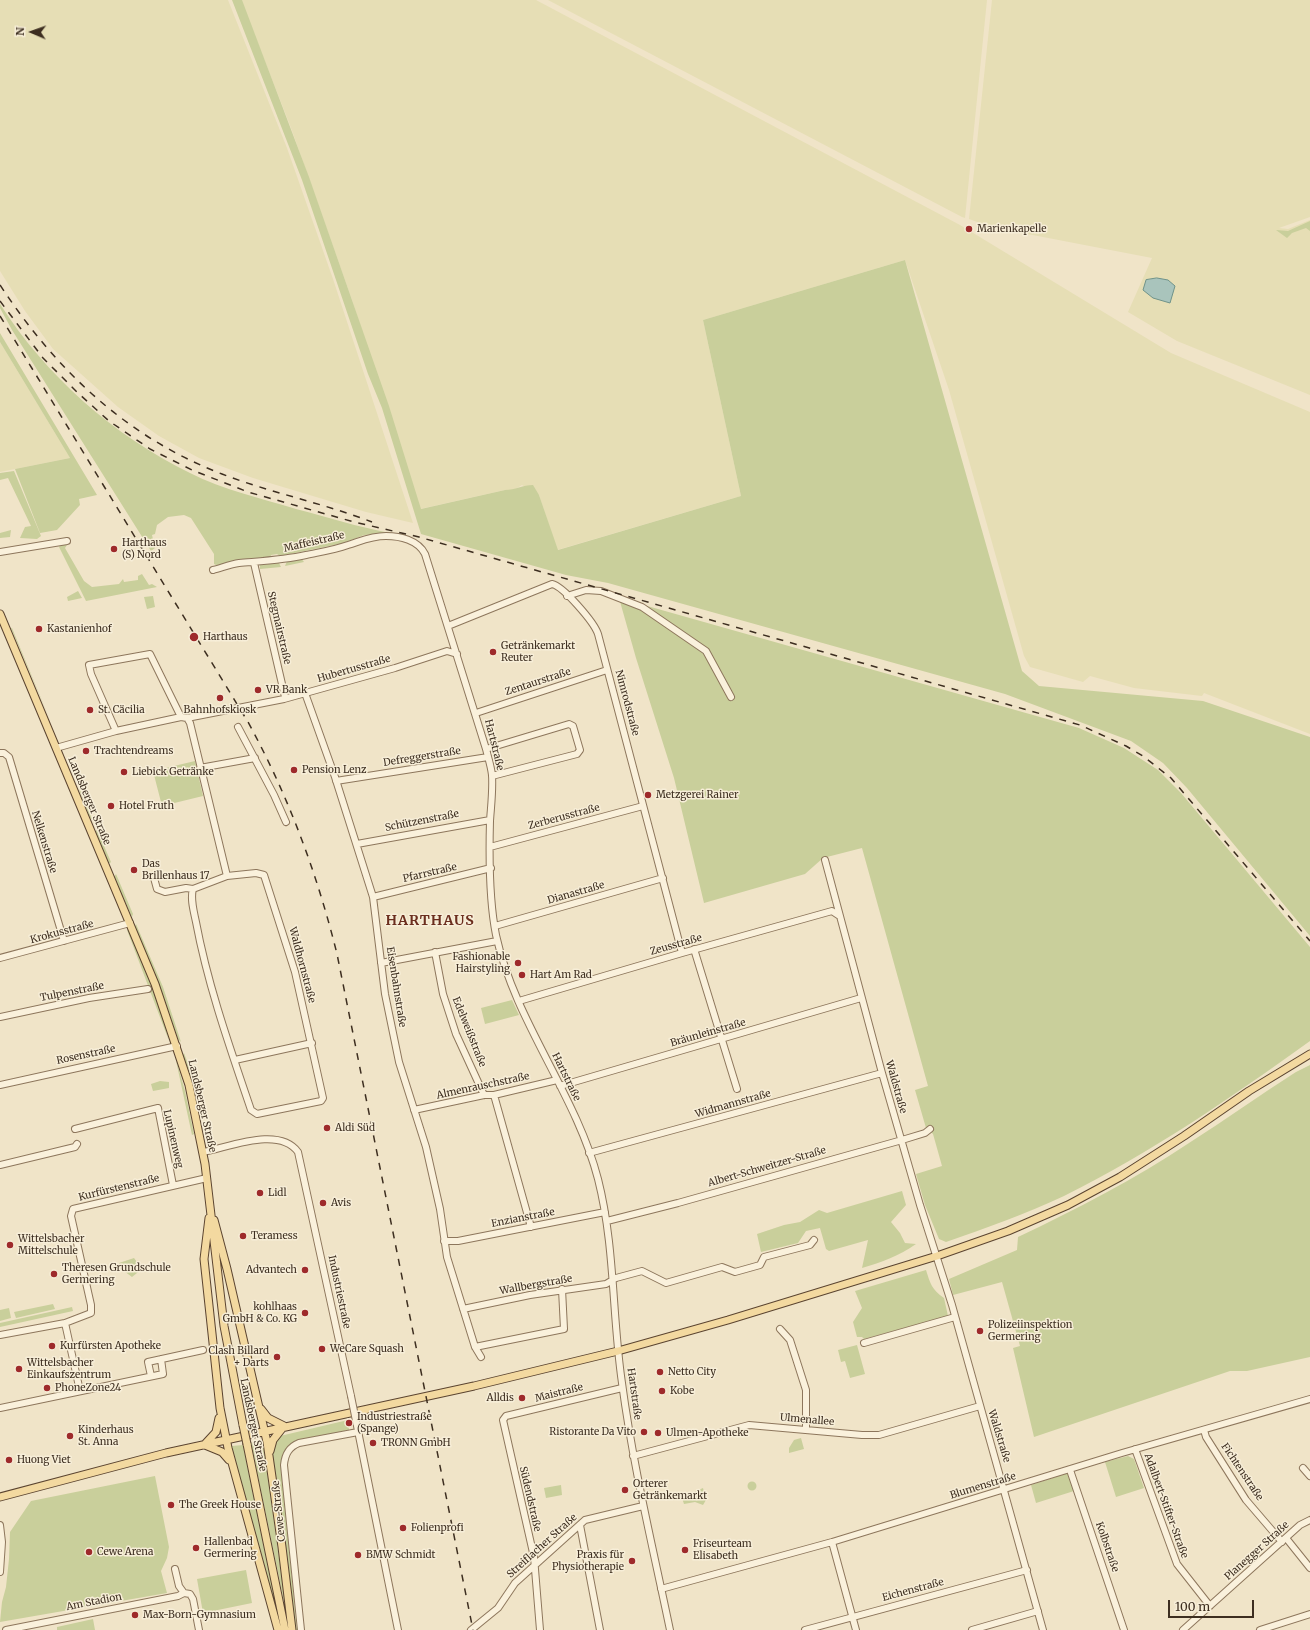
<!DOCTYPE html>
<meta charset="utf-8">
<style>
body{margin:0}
#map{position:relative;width:1310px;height:1630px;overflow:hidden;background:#f0e4c8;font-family:Merriweather,serif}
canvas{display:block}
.north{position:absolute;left:12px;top:12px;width:40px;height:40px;-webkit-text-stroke:3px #f7eed8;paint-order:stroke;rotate:272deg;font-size:11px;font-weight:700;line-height:16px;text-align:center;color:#3d2e20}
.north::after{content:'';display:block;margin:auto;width:14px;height:18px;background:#3d2e20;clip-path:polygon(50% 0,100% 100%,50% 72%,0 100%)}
.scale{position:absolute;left:1168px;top:1600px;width:86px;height:18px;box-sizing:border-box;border:2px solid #3d2e20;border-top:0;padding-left:5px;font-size:12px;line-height:14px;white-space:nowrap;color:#3d2e20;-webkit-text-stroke:3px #f7eed8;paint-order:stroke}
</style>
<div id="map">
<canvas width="1310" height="1630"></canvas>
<div class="north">N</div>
<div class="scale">100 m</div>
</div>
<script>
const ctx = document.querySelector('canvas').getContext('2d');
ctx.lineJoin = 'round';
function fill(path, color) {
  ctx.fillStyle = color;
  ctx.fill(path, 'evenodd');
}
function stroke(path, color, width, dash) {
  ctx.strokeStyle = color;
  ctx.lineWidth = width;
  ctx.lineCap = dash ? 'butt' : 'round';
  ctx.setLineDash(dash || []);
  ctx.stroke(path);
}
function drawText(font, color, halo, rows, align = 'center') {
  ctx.font = font + ' Merriweather,serif';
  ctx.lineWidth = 3;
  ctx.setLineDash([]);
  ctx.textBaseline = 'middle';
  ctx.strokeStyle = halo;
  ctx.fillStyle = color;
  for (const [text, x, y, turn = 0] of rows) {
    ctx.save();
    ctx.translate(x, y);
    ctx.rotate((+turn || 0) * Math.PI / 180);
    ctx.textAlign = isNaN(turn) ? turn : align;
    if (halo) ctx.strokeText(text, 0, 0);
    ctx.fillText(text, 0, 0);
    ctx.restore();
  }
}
fill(new Path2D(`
 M0,0H228L287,148L333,279L413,523L366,512L253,478L199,458L159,436L118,407L53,349L25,311L0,271Z
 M241,0H536L960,225L1171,353L1310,412V734L1204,693L1202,696L1134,688L1090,676L1083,682L1030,667L1024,656L949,390L905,260L703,320L741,496L557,550L539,495L522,485L514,490H505L420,509L352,300L291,128Z
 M548,0H987L965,218L962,217Z
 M992,0H1310V217L1279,228L1288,229L1310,220V395L1177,341L1128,312L1152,258L991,227L969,219Z
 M0,342L70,458L0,472Z`), '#e6deb5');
fill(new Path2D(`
 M232,0H242L309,177L389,406L421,509L505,490C515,490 523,485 533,485L539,495L558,550L741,496L703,320L905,260L1022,671L1039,686L1203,701L1310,737V936L1187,788L1163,763L1131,741L1005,694L608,583L566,575L421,534L382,408L368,374L302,180Z
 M1310,221V231L1306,228L1292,233L1287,238L1276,230L1288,231Z
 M0,304C46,376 114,436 190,473C223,490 261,498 296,509C327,517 358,527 390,533L364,535L344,543L280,556L277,554L271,555L270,559L251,558L220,567L214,564V554L191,518L184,515L168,517L157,525L155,534L152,535L155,548L151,551L12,330L0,308Z
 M0,333L97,495L79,499L80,505L57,530L40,533L15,469L70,458L0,342Z
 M14,471L41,536L37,539L20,538L25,527L31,526L8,478L0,480V473Z
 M11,530L10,537L0,538V533Z
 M61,544L67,545L65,548L84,581L92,587L119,584L123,579L124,582L138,580V576L142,574L149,585L152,584L157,587L86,601L59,547Z
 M301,558L304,562L285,566L287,561Z
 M279,563L281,567L260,569V565Z
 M78,591L82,598L68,601L67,597Z
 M153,596L155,607L147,609L144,597Z
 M619,598L1079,728L1124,748L1158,770L1181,793L1310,947V1041C1232,1097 1151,1153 1064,1196C1026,1214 986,1228 946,1242L939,1239L925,1205L916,1174L942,1166L933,1134L926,1128L915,1090L928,1086L862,848L823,858L805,874L704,903L674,778L636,658Z
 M11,628H12L50,720Z
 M195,761L203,796L162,806L153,771Z
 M79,789L80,790L92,819L90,818Z
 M97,830L111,862L110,863H108L95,832Z
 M116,874L133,914L132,917L114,877Z
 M136,924L163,987L181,1042L178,1039L159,984L135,926Z
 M127,930L129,931L159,1005L169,1041Z
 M512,1000L519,1015L485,1024L481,1008Z
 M184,1053L196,1085L203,1120L194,1085L183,1055Z
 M175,1056L185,1091L194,1134L192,1135Z
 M1310,1065V1357L1247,1371H1230L1034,1437L1013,1348L1020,1346L1002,1282L953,1295L949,1279L1017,1250L1018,1237C1077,1209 1135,1179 1189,1143C1225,1120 1260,1095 1296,1072Z
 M160,1081L169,1082V1088L153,1091L151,1084Z
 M902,1191L906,1205L891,1222L900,1233L905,1243L916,1244C899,1256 882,1262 862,1268L868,1240L829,1251L826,1249L820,1228L806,1231L798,1243L761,1252L757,1234L784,1225L800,1222L819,1210L827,1213Z
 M134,1258L142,1269L132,1277L120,1268L119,1263Z
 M926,1270C930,1283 932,1290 944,1298L948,1316L864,1339L862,1337H857L853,1322L862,1308L855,1291Z
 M53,1304L55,1309L16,1318L14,1312Z
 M72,1307L73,1311L0,1327V1323Z
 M9,1308L11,1318L0,1321V1310Z
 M857,1345L865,1374L850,1378L845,1361L841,1362L838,1350Z
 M348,1420L349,1430L298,1440C286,1445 283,1452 281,1464L297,1630H295L273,1457V1444L280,1436Z
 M801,1438L804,1449L789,1453V1448L794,1440Z
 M260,1441L263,1442L287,1616L251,1443Z
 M243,1445L278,1616V1618L232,1451V1446Z
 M1128,1456L1134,1459L1144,1488L1116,1497L1105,1462Z
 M1068,1473L1074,1491L1036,1503L1031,1485Z
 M155,1476L169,1547L167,1558L161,1571L167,1593L0,1622L2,1602L6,1587L9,1559L10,1532L31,1501Z
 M747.5 1486a4.5 4.5 0 1 1 9 0a4.5 4.5 0 1 1-9 0Z
 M561,1485L562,1495L546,1498L544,1488Z
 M703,1488L706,1500L703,1505L695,1502L684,1504L682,1498L693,1495L692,1493Z
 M246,1570L252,1603L203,1613L197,1579Z
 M93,1619L95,1630H57V1627Z`), '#c9cf9b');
const water = new Path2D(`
 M1157,278L1168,280L1175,286L1170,303L1153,298L1143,290L1146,280Z`);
fill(water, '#a9c4bc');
stroke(water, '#6f938a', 1);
const minor = new Path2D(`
 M0,552L67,541
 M254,563L285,697
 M213,570C221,568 231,564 239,563C262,561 284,560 306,555C320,552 334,550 348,545C361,541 371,536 386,536C400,536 418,540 425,554L486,749C488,757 491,766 492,775C493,791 491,806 490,821C489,857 489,900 496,935C515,1022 576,1094 598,1179C615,1246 612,1315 622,1383C633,1466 653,1548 670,1630
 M567,596L586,590L601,591L642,607L706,651L731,697
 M448,626L552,584C563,586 594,622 598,634L682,953
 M305,693L335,777L373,897L385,994L399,1062L426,1147L440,1209L447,1257L475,1347L481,1357
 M476,713L607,670
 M187,718L190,723L227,876
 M238,727L274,795L286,822
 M116,731L91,674L89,665L150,654L181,717
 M56,748L116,731L181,717L187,718L284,699L395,668L447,651L457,654
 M486,749L569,724L573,726L580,750L577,754L492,776
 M0,753H4L9,757L64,941
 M200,768L255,758
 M336,781L488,757
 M357,844L490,820
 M490,847L643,806
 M825,860L882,1073L920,1205L952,1305L1043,1630
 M154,878L157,889L165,892L186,888L193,889L227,876L256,873L264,875L295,972L323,1098L321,1101L257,1114L251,1110C230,1048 208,986 196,922C194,912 190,899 193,889
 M373,897L491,868
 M495,926L663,878
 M694,949L737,1089
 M435,952L443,994L456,1034L484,1095
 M0,958L130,923
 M381,963L497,941
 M519,1001L682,953L832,911L838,915
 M0,1017L89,998L148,989
 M235,1060L312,1043
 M0,1085L177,1046
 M560,1086L861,998
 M494,1095L531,1227
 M414,1110L484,1095H494L557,1080
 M75,1129L158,1108L173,1185
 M203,1152C230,1147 279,1126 298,1152L351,1396
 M589,1153L882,1073
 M0,1165L75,1147L77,1144
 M607,1221L678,1203L902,1140L925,1133L930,1129
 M444,1241H458L605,1212
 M463,1309L530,1295L606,1284L616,1278L642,1271L666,1283L722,1267L735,1272L760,1265L764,1257L810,1245L814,1240
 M65,1323L80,1391
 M780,1329L790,1340L806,1390V1429
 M0,1335L65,1323L91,1313V1305L71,1216L73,1209L207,1178
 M864,1343L955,1317
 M475,1347L564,1329L562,1289
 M151,1376L148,1362L203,1350
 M0,1408L163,1374L161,1359
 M356,1421L398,1630
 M1204,1430L1206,1437L1246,1500L1282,1542
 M1135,1449L1177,1564L1210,1606
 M633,1456L749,1425L862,1435H879L980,1406
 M1303,1468L1310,1476
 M1070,1470L1124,1630
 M0,1525L2,1542L0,1572
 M580,1525L600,1630
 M1286,1538L1310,1568
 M832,1542L856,1630
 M175,1569L179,1586L184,1593L190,1594L193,1599L199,1630
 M661,1589L832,1542L1122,1453L1310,1399
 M6,1630L178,1596L184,1593
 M301,1630L284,1465C285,1454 289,1447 299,1443L358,1432
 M471,1630L498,1608L515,1583L585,1520L643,1506
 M540,1630L534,1557L503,1420L506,1416L622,1388
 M805,1630L1027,1570
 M972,1630L1038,1611
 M1183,1630L1300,1525L1310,1520
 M1260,1630L1310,1614`);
const major = new Path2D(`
 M0,614L155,984L189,1085L205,1164L224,1326L243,1425
 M209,1218L204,1259L220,1408L228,1448L278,1630
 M214,1220L227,1269L267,1442L282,1547L292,1630
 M261,1409L268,1418L284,1426
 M247,1444L285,1630
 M204,1445L216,1432L219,1418
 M205,1445L222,1452L229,1460
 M270,1451L273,1440L284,1426
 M0,1497L166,1453L474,1386L618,1351L728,1320L937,1256L1008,1231L1068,1205L1120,1177L1184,1136L1249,1091L1310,1054`);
stroke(minor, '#8d765c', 8);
stroke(major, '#5b4430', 9);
stroke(minor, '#faf1dc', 6);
stroke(major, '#f3d9a0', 7);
stroke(new Path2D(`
 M0,285C56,370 126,437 222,474C271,493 323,503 372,522
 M0,301L43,358L78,393L109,421L150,449L192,470L248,492L354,522L419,537L1080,725L1126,746L1143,756L1171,778L1310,941
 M0,316L248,722C288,795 317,873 337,954L473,1630`), '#3d2e20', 1.5, [7, 7]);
const minorBridge = new Path2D(`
 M351,1396L356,1421`);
const majorBridge = new Path2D(`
 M243,1425L247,1444`);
stroke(minorBridge, '#8d765c', 8, []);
stroke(majorBridge, '#5b4430', 9, []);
stroke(minorBridge, '#faf1dc', 6);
stroke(majorBridge, '#f3d9a0', 7);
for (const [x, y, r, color] of [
 [969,229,4,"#9e2a2b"],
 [114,549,4,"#9e2a2b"],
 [39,629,4,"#9e2a2b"],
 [194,637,5,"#9e2a2b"],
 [493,652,4,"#9e2a2b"],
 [258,690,4,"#9e2a2b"],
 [220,698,4,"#9e2a2b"],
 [90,710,4,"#9e2a2b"],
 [86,751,4,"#9e2a2b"],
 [294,770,4,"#9e2a2b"],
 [124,772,4,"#9e2a2b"],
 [648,795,4,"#9e2a2b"],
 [111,806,4,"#9e2a2b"],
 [134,870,4,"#9e2a2b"],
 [518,963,4,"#9e2a2b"],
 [522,975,4,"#9e2a2b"],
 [327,1128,4,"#9e2a2b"],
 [260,1193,4,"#9e2a2b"],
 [323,1203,4,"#9e2a2b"],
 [243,1236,4,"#9e2a2b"],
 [10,1245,4,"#9e2a2b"],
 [305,1270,4,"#9e2a2b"],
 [54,1274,4,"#9e2a2b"],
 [305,1313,4,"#9e2a2b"],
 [980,1331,4,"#9e2a2b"],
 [52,1346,4,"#9e2a2b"],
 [322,1349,4,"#9e2a2b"],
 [277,1357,4,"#9e2a2b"],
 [19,1369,4,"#9e2a2b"],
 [660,1372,4,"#9e2a2b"],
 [47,1388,4,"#9e2a2b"],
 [662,1391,4,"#9e2a2b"],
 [522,1398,4,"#9e2a2b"],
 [349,1423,4,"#9e2a2b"],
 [644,1432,4,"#9e2a2b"],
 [658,1433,4,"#9e2a2b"],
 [70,1436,4,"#9e2a2b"],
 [373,1443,4,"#9e2a2b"],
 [9,1460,4,"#9e2a2b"],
 [625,1490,4,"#9e2a2b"],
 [171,1505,4,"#9e2a2b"],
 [403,1528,4,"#9e2a2b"],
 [196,1548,4,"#9e2a2b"],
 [685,1550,4,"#9e2a2b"],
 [89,1552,4,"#9e2a2b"],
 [358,1555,4,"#9e2a2b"],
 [632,1561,4,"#9e2a2b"],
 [135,1615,4,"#9e2a2b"]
]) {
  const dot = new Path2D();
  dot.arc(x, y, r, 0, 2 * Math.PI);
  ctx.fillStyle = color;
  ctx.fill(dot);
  stroke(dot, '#f7eed8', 1.5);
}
drawText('10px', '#3d2e20', '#f7eed8', [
 ["Marienkapelle",977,229],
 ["Harthaus",122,543],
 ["(S) Nord",122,555],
 ["Kastanienhof",47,629],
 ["Harthaus",203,637],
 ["Getränkemarkt",501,646],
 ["Reuter",501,658],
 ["VR Bank",266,690],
 ["St. Cäcilia",98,710],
 ["Bahnhofskiosk",220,710,"center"],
 ["Trachtendreams",94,751],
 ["Pension Lenz",302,770],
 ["Liebick Getränke",132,772],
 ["Metzgerei Rainer",656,795],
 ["Hotel Fruth",119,806],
 ["Das",142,864],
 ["Brillenhaus 17",142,876],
 ["Fashionable",510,957,"right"],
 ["Hairstyling",510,969,"right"],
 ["Hart Am Rad",530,975],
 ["Aldi Süd",335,1128],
 ["Lidl",268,1193],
 ["Avis",331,1203],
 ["Teramess",251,1236],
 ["Wittelsbacher",18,1239],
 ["Mittelschule",18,1251],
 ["Theresen Grundschule",62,1268],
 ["Germering",62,1280],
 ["Advantech",297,1270,"right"],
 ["kohlhaas",297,1307,"right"],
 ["GmbH & Co. KG",297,1319,"right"],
 ["Polizeiinspektion",988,1325],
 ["Germering",988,1337],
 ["Kurfürsten Apotheke",60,1346],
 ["WeCare Squash",330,1349],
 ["Clash Billard",269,1351,"right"],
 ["+ Darts",269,1363,"right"],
 ["Wittelsbacher",27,1363],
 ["Einkaufszentrum",27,1375],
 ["Netto City",668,1372],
 ["PhoneZone24",55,1388],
 ["Kobe",670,1391],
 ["Alldis",514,1398,"right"],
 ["Industriestraße",357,1417],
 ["(Spange)",357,1429],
 ["Kinderhaus",78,1430],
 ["St. Anna",78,1442],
 ["Ristorante Da Vito",636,1432,"right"],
 ["Ulmen-Apotheke",666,1433],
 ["TRONN GmbH",381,1443],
 ["Huong Viet",17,1460],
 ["Orterer",633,1484],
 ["Getränkemarkt",633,1496],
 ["The Greek House",179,1505],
 ["Folienprofi",411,1528],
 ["Hallenbad",204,1542],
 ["Germering",204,1554],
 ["Friseurteam",693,1544],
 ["Elisabeth",693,1556],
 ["Cewe Arena",97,1552],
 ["BMW Schmidt",366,1555],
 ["Praxis für",624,1555,"right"],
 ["Physiotherapie",624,1567,"right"],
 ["Max-Born-Gymnasium",143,1615]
], 'left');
drawText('10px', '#3d2e20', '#f7eed8', [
 ["Maffeistraße",314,542,-13],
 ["Stegmairstraße",279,628,77],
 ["Hubertusstraße",354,669,-16],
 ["Zentaurstraße",538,682,-18],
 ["Nimrodstraße",627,703,75],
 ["Hartstraße",494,745,76],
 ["Defreggerstraße",422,757,-9],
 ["Landsberger Straße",89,801,67],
 ["Zerberusstraße",564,817,-15],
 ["Schützenstraße",422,821,-11],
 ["Nelkenstraße",44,842,73],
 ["Pfarrstraße",430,873,-13],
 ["Dianastraße",576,893,-16],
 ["Krokusstraße",62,932,-15],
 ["Zeusstraße",676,945,-16],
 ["Waldhornstraße",302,965,75],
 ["Eisenbahnstraße",396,987,81],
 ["Tulpenstraße",72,992,-11],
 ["Edelweißstraße",469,1032,68],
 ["Bräunleinstraße",708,1033,-16],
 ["Rosenstraße",86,1055,-12],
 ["Hartstraße",566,1077,64],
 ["Almenrauschstraße",483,1086,-12],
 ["Waldstraße",896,1087,74],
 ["Widmannstraße",733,1104,-16],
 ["Landsberger Straße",202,1106,77],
 ["Lupinenweg",173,1139,77],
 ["Albert-Schweitzer-Straße",767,1167,-16],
 ["Kurfürstenstraße",119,1188,-14],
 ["Enzianstraße",523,1218,-11],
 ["Wallbergstraße",536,1285,-10],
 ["Industriestraße",339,1292,78],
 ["Maistraße",559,1393,-14],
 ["Hartstraße",634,1394,82],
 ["Ulmenallee",807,1420,5],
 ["Landsberger Straße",253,1425,78],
 ["Waldstraße",999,1436,73],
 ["Fichtenstraße",1242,1472,56],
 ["Blumenstraße",983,1486,-17],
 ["Südendstraße",530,1499,77],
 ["Adalbert-Stifter-Straße",1166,1506,70],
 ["Cewe-Straße",279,1511,-96],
 ["Streiflacher Straße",542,1546,-42],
 ["Kolbstraße",1107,1547,71],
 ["Planegger Straße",1257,1551,-42],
 ["Eichenstraße",913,1590,-15],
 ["Am Stadion",94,1602,-11]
]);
ctx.letterSpacing = '1px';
drawText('bold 14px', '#6b2e1e', '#f7eed8', [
 ["HARTHAUS",430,921]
]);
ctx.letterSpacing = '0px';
</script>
